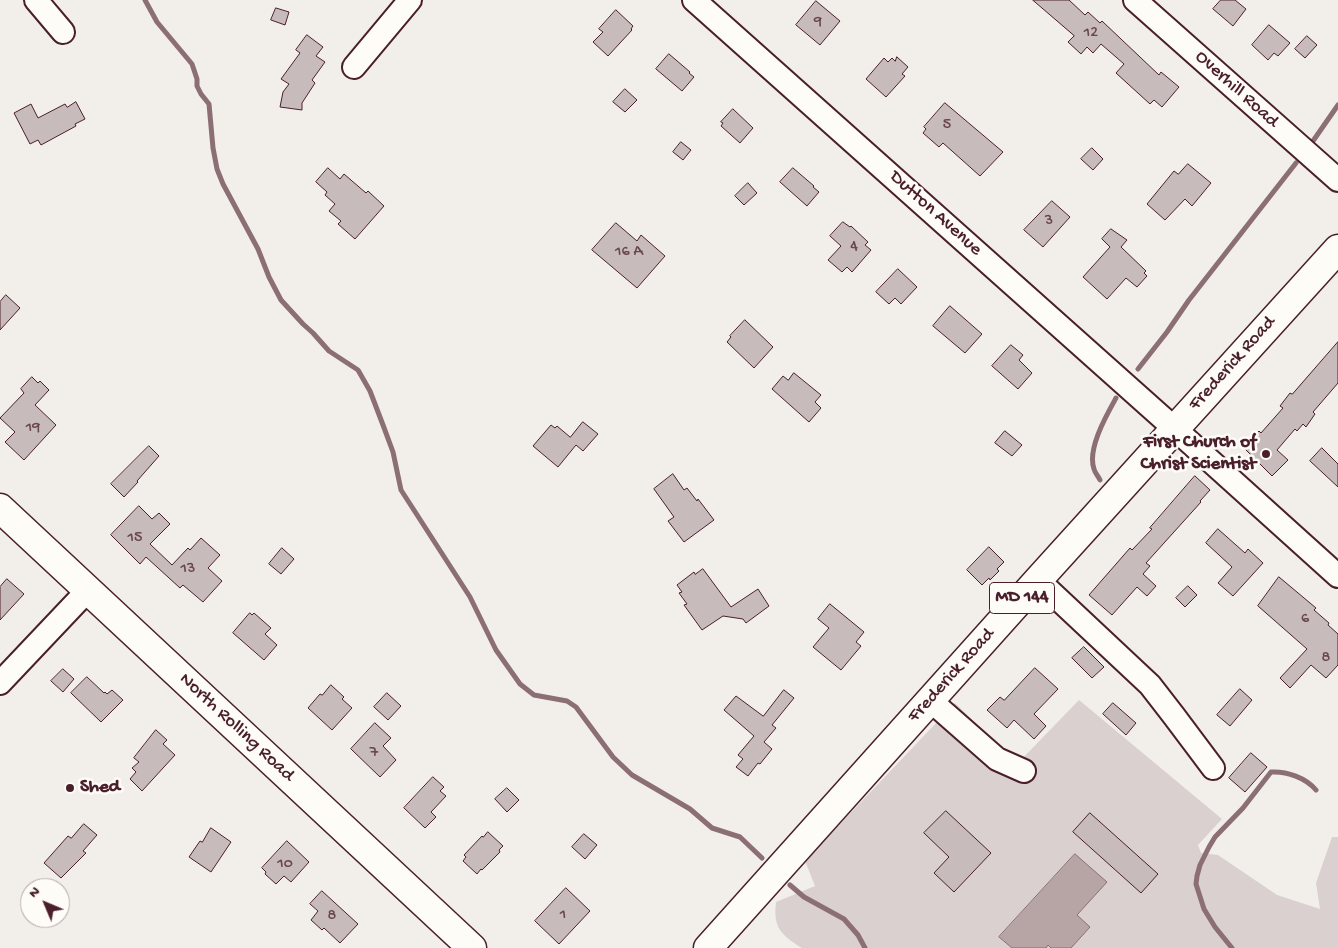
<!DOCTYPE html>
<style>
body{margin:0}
#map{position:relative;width:1338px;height:948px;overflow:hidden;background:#f2efeb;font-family:"Gochi Hand",sans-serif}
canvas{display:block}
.north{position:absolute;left:20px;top:878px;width:50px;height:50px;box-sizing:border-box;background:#fdfcf7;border:1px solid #b5a4a5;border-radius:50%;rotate:315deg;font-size:14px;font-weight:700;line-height:20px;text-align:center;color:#4a1f2b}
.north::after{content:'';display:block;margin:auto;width:18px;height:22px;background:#4a1f2b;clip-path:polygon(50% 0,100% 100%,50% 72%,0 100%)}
</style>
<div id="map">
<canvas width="1338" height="948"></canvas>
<div class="north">N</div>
</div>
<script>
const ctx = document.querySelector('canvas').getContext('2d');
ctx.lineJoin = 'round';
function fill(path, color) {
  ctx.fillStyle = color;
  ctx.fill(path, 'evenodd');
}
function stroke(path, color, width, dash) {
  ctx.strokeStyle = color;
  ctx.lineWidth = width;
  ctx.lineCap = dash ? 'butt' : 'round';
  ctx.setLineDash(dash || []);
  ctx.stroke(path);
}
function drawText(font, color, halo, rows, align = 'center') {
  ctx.font = font + ' "Gochi Hand",sans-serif';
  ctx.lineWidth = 5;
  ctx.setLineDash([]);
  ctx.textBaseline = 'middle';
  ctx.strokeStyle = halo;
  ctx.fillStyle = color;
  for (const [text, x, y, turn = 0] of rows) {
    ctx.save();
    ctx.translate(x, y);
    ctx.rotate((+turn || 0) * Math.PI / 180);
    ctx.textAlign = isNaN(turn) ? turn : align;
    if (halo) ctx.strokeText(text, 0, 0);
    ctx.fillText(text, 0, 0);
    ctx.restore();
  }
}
fill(new Path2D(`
 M1079,700L1222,819L1198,845L1201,853L1218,855L1277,895L1320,909L1316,883L1332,837H1338V948H802C781,935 773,928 776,902L815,886L805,861L955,703L1017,764Z`), '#d9d0cf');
const water = new Path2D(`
 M1075,854L1107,882L1077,915L1090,927L1071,948H1051L1048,945L1046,948H1012L999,937Z`);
fill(water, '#b7a5a6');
stroke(water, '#8b6f75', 1);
stroke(new Path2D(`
 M145,0L157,22L192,64L197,79V86L201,94L209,104L213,148L217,169L223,184L258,249L269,277L281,300L303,324L313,333L329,351L358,370L370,391L383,425L393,452L401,490L470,597L496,650L520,684L534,695L567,701L576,707L613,757L632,775L690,809L712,828L740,837L762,858
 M1313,141L1338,105
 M1138,369L1167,332L1189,300L1296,163
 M1100,480C1098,476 1095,473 1094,469C1087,449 1106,416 1116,398
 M790,885L804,897L844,919L858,935L865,948
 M1232,948L1215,927L1204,909L1196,884L1197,876L1200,865L1209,847L1215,837L1243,808L1271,772C1287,771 1306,778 1316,790`), '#8b6f75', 5);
const building = new Path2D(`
 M1033,0H1069L1085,15L1088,12L1100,23L1102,21L1159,75L1161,72L1179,87L1162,107L1154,100L1150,104L1116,73L1124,64L1101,44L1093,53L1087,47L1081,54L1068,42L1074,36Z
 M1221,0H1235L1246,9L1233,26L1213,9Z
 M816,1L840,21L820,45L796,25Z
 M276,8L289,12L285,25L271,20Z
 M616,10L633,26L631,29L632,30L608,56L593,42L603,32L599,29Z
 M1269,25L1290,43L1278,56L1274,53L1268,60L1252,45Z
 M307,35L323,47L316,56L325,62L312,80L315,83L302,103V110L280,107L283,92L289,84L281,79L300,53L296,50Z
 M1307,36L1317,45L1305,58L1295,49Z
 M669,54L690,72L689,73L694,77L682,91L656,69Z
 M897,57L908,67L902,74L905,76L886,97L866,79L884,58L888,62L892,58L895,61Z
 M625,89L637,100L625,112L613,102Z
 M76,102L85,119L75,124L76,126L41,145L38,140L30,144L14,113L31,104L38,118L65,104L67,107Z
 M945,103L1003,152L980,176L943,143L939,147L923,133L926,129L924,127Z
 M733,109L753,128L740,143L721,126L723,123L721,122Z
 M681,142L691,150L683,160L673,152Z
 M1092,148L1103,159L1093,170L1081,159Z
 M1188,164L1211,183L1192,206L1185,199L1165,220L1147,204L1174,171L1178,174Z
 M328,168L340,179L344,174L366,193L368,191L384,206L355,239L338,224L341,221L329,211L335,204L325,195L327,192L316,182Z
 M793,168L814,186L813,187L819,192L807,206L780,182Z
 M748,183L757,193L744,205L735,196Z
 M1052,201L1070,217L1043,247L1024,230Z
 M843,222L850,227L851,226L868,242L865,245L871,250L852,272L847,267L842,272L828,260L841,246L830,236Z
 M616,223L637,241L641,235L665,256L637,288L592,250Z
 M1111,229L1127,240L1121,247L1146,271L1144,273L1147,276L1137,287L1126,278L1107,299L1083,277L1110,247L1102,239Z
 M898,269L917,287L901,304L895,298L889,304L876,292Z
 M6,295L20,308L0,330V302Z
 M950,306L982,334L965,353L933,326Z
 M745,320L773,347L754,368L727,342L731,337L730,336Z
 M1338,342V383L1313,412L1315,414L1306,427L1303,424L1297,431L1295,429L1277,450L1288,460L1272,476L1243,447L1259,431L1261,433L1283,408L1280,406L1290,393L1292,394Z
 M1011,345L1023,355L1019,360L1032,373L1018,389L992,366Z
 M794,373L821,395L815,402L821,408L809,422L772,389L783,376L788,380Z
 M32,377L38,383L40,381L49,390L35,405L56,425L24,460L5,442L15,432L0,418L24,393L21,389Z
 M583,422L598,434L583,451L576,445L558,467L533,446L551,425L555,428L557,426L570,437Z
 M1005,431L1022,445L1012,456L995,443Z
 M149,446L159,456L137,481L138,482L124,497L111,484Z
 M1322,448L1338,464V487L1310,461Z
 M673,474L684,490L687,488L697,501L698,499L714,520L684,542L668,521L674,517L654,489Z
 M1195,476L1210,490L1200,501L1201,502L1146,563L1150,566L1143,574L1156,586L1147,596L1137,587L1112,615L1089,595L1130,548L1132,550L1152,529L1150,528Z
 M139,506L152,519L159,513L170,524L150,544L172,565L188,548L190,550L201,538L220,555L208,568L222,581L203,602L183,585L180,588L146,557L140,564L111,535Z
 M1218,529L1245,553L1248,549L1263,563L1233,596L1218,583L1232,567L1206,543Z
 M989,547L1004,562L997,569L999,571L990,580L989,578L982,585L967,570Z
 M282,548L294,559L281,574L269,564Z
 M703,569L731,607L758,589L769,606L746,623L743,619L723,616L702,630L684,605L687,604L679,593L682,592L677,585L694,572L695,574Z
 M1279,577L1316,608L1314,610L1329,623L1328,625L1338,634V665L1326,678L1311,665L1290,688L1280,678L1307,649L1258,606Z
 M7,579L24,594L0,620V587Z
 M1188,586L1197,595L1185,607L1176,598Z
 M830,604L864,632L856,642L861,646L841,670L813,647L829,628L818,619Z
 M250,613L252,615L254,613L271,628L265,634L277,645L264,660L233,633Z
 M1084,647L1104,667L1092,678L1072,658Z
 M1035,668L1058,689L1034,714L1046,726L1034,739L1014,720L1007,728L987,710L1000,697L1004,700Z
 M63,669L74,679L63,692L51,681Z
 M87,677L104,693L105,692L107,694L112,690L123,700L101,722L71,693Z
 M331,685L344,697L342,699L352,708L332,730L308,708L320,694L322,695Z
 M1240,689L1252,700L1230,726L1217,715Z
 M784,690L794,698L772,725L776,728L764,742L772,749L760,764L758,763L748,776L736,767L743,759L738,755L754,736L724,710L736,696L763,716Z
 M387,693L401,706L388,720L374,707Z
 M1113,703L1136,723L1126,735L1103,714Z
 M375,723L391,738L383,746L396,760L380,777L351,749Z
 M156,730L167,740L163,744L175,755L142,791L130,779L136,772L132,768L139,762L134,758Z
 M1251,753L1267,767L1245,792L1229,778Z
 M433,777L444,787L440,791L446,796L431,812L436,817L425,828L404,808Z
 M507,788L519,800L507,812L495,799Z
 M946,811L991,853L954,892L934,873L949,857L924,833Z
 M1090,813L1158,874L1141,893L1073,832Z
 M84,824L97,835L83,851L86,853L61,878L44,863L68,836L71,838Z
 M211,828L231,842L211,872L189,857L200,841L202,842Z
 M488,832L503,846L499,850L500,852L482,870L481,869L477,874L463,861L466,857L464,855L482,836L483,837Z
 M584,834L597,845L585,859L572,847Z
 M287,841L309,862L291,882L284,876L276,884L265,874L266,872L262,868Z
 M566,888L590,911L559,944L535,921Z
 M322,891L358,924L340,943L324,928L322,930L311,920L318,911L310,904Z`);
fill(building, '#c8bbbb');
stroke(building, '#4a1f2b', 1);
const minor = new Path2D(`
 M36,0L63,32
 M694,0L1175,429L1338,576
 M1135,0L1338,180
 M354,67L410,0
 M1038,580L1150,685L1174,716L1213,768
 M0,683L88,590
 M931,701L997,759L1024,771`);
const major = new Path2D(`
 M0,508L472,948
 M708,948L1038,580L1338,249`);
stroke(minor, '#4a1f2b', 26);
stroke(major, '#4a1f2b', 31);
stroke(minor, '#fdfcf7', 22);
stroke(major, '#fdfcf7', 28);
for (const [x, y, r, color] of [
 [1266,454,5,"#4a1f2b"],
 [70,788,5,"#4a1f2b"]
]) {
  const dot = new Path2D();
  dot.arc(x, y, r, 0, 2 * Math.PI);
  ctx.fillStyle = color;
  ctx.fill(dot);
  stroke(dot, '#fdfcf7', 2);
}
drawText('16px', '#6a464f', null, [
 ["9",818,23],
 ["12",1091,34],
 ["5",947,126],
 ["3",1049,222],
 ["4",854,248],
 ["16 A",629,253],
 ["19",33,429],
 ["15",135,539],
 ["13",188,570],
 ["6",1305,620],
 ["8",1326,659],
 ["7",374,754],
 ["10",285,865],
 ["1",563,916],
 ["8",332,917]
]);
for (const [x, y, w] of [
 [1022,598,65]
]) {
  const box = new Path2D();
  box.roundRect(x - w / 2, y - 15.5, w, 31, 4);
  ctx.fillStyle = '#fdfcf7';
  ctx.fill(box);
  stroke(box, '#4a1f2b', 1);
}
drawText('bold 18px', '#4a1f2b', null, [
 ["MD 144",1022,598]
]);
drawText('19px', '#4a1f2b', '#fdfcf7', [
 ["Overhill Road",1236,90,42],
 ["Dutton Avenue",935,214,42],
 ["Frederick Road",1233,364,-48],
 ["Frederick Road",952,676,-48],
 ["North Rolling Road",236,728,43]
]);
drawText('bold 19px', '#4a1f2b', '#fdfcf7', [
 ["First Church of",1256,443],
 ["Christ Scientist",1256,465],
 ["Shed",80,788,"left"]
], 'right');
</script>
